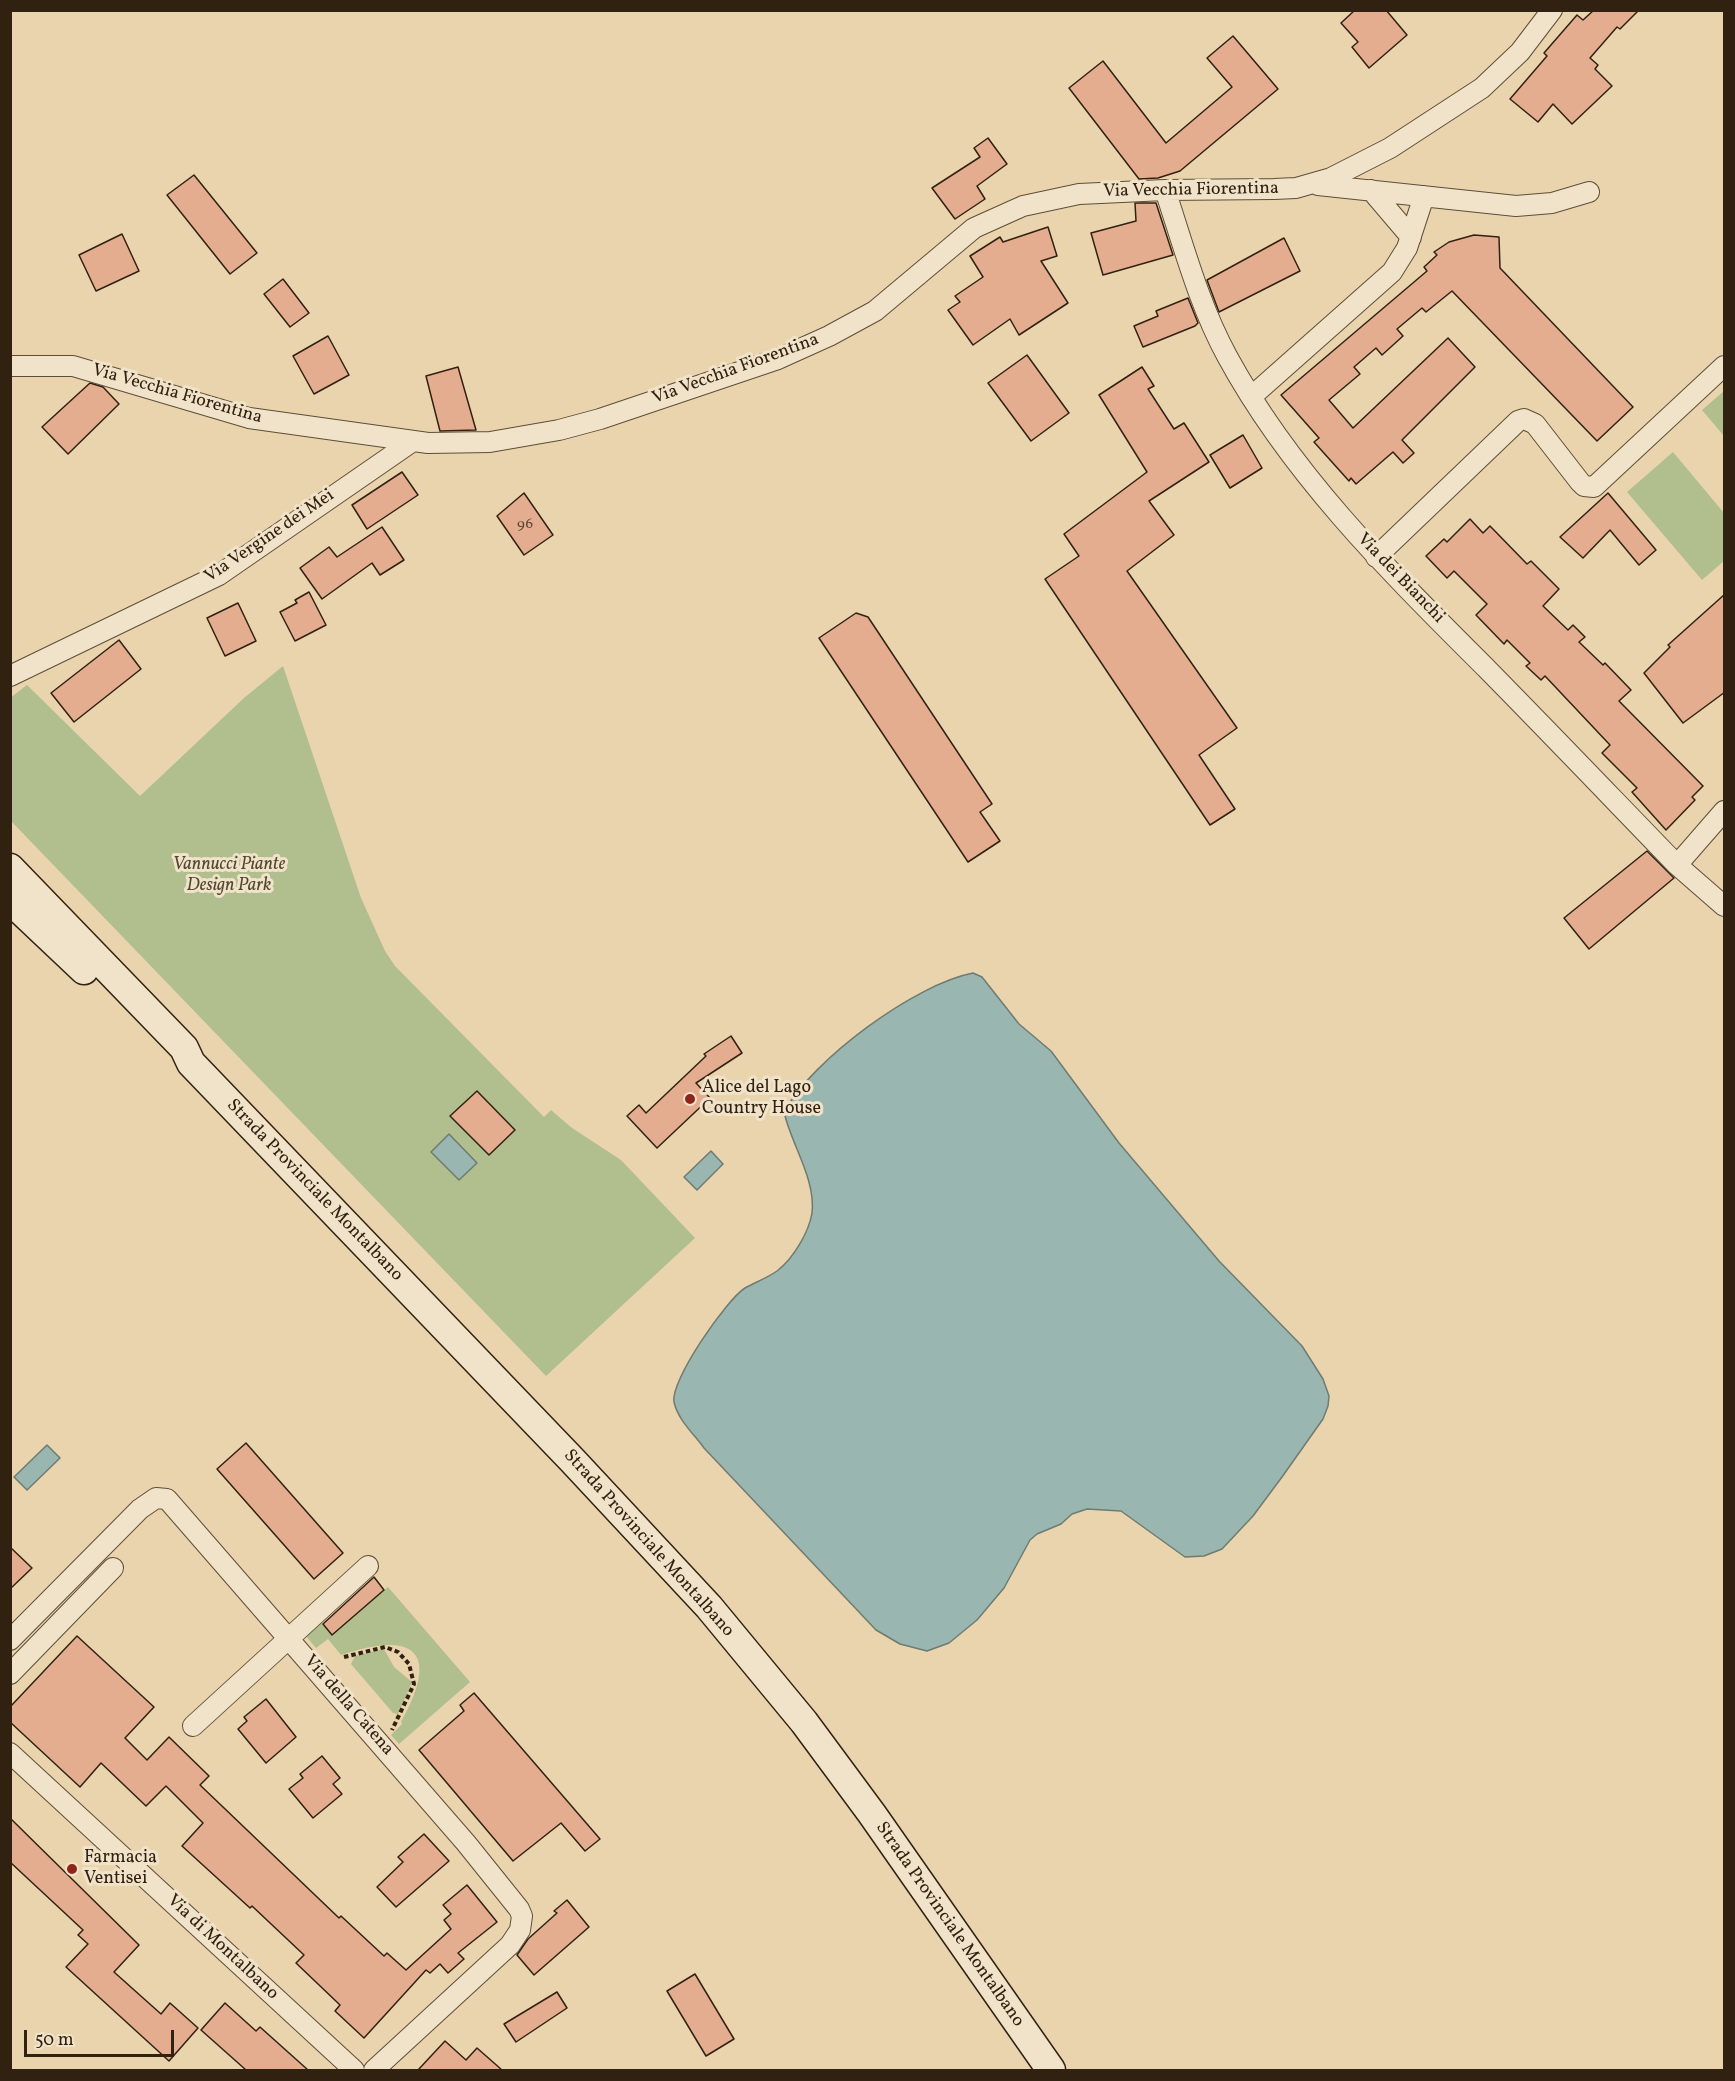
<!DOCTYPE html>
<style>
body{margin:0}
#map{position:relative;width:1735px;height:2081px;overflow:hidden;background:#e9d4ad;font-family:Vollkorn,serif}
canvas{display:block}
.frame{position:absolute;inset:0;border:12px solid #312110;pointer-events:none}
.scale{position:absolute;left:24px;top:2030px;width:150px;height:27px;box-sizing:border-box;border:3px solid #312110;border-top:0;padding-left:8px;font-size:18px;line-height:21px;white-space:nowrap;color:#312110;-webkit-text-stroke:4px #f1e3ca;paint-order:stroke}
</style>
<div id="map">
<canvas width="1735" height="2081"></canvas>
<div class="frame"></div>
<div class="scale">50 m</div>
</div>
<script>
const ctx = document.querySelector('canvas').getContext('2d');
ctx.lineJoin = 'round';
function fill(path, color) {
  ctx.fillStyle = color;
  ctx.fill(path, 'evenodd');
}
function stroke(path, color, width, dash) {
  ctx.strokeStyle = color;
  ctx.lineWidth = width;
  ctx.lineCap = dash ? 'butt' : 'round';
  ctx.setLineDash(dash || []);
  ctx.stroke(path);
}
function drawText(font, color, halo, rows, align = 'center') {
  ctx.font = font + ' Vollkorn,serif';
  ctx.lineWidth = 6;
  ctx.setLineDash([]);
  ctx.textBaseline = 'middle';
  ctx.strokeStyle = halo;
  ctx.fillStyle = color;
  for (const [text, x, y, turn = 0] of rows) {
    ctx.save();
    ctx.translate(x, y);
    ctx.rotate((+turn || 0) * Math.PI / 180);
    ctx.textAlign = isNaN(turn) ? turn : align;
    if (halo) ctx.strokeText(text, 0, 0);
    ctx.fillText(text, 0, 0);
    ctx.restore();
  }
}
fill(new Path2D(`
 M1724,391V436L1702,410Z
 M1673,452L1724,513V561L1702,580L1627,492Z
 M283,666L361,898L385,951L395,966L544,1117L551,1110L572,1128L621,1160L695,1238L546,1376L11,821L10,698L27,685L140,796L244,698Z
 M388,1587L470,1682L399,1744L391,1735L402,1724L401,1722C441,1651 414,1630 341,1655L328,1639L316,1648L306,1636L321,1622L332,1634Z
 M384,1649L394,1667L412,1682L398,1714L393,1713L351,1664L355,1656Z`), '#b1be8e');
const water = new Path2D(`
 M973,973L982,977L1019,1024L1051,1051L1119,1143L1219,1261L1302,1346L1323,1379L1329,1396L1328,1406L1323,1419L1282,1477L1253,1516L1222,1549L1204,1556L1185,1557L1121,1511L1087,1509L1072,1514L1061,1524L1037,1534L1030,1540L1004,1588L977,1620L949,1643L927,1651L900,1644L876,1630L704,1448C694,1434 678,1420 674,1402C670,1381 726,1300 745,1288C756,1282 767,1278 777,1271C793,1259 809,1232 812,1213C816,1179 791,1144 784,1112C812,1060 915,984 973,973Z
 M449,1134L477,1163L459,1180L431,1152Z
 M711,1151L723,1164L697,1190L684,1177Z
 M47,1445L60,1458L27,1490L14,1477Z`);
fill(water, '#99b7b0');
stroke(water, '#6f7b70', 1.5);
const building = new Path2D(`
 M1355,10H1386L1407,35L1369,68L1352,47L1358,42L1341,23Z
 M1594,10H1639L1620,29L1617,27L1590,58L1598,65L1595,69L1612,86L1572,124L1553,104L1538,122L1510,99L1547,56L1544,53L1577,15L1583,20Z
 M1233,36L1278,89L1180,171L1158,178L1139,179L1069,88L1103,61L1166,143L1232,87L1207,58Z
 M988,138L1007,164L977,186L985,199L955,219L932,188L980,157L974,148Z
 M194,175L257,253L230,274L167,195Z
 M1135,203H1156L1173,255L1103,275L1091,233L1136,221Z
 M1048,227L1057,256L1041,261L1068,303L1019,335L1010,319L973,345L948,310L960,302L955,296L983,277L970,256L1000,237L1003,242Z
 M122,234L139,271L96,291L79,255Z
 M1474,235L1499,237L1500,268L1633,407L1597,441L1452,291L1426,312L1422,308L1397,329L1403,336L1382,355L1376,348L1354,367L1360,374L1329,400L1353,428L1448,338L1475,367L1402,440L1414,453L1403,463L1393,452L1356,484L1351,478L1349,481L1314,442L1319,438L1281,395L1427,271L1424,267L1437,255L1434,252L1449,242Z
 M1284,238L1300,271L1219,312L1207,280Z
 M283,279L309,313L290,327L264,294Z
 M1188,298L1198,323L1195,326L1143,347L1134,326L1158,316L1156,311Z
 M328,336L349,375L314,394L293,356Z
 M1027,355L1069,413L1031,441L988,383Z
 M458,367L476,430L440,431L426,376Z
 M1142,367L1154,386L1148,389L1174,429L1184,423L1209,462L1149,501L1174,535L1127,571L1237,728L1199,755L1235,809L1210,825L1045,579L1079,556L1064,534L1147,472L1099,395Z
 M90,383L103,387L119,404L68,454L42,427Z
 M1243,435L1262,468L1230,488L1210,455Z
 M402,472L418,495L367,529L352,505Z
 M524,493L553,535L524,555L497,516Z
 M1608,493L1656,550L1639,565L1610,530L1583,558L1560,537Z
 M1470,519L1483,533L1490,526L1527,564L1531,561L1559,589L1543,606L1568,630L1573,625L1585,637L1579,642L1603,665L1605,663L1631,690L1619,701L1703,786L1692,797L1695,800L1666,830L1632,792L1637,788L1602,753L1610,745L1545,676L1541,680L1526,666L1530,663L1507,640L1504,644L1476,615L1487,604L1454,571L1447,578L1426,556L1444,539L1447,542Z
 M382,527L404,560L380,575L372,563L322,599L300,568L329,547L337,557Z
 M309,592L326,625L295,641L280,612L297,603L295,600Z
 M1725,594V692L1683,723L1644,673L1670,647L1668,645Z
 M238,603L256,641L225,656L207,618Z
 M856,613L868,617L992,804L980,812L1000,841L968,862L819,638Z
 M119,640L141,669L74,722L51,693Z
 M1647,851L1674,878L1589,949L1564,918Z
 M731,1036L742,1053L696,1083L710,1098L657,1148L627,1116L639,1105L646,1113L706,1056L704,1054Z
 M477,1091L515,1130L489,1155L450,1116Z
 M246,1443L343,1553L314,1579L217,1469Z
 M10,1547L32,1568L10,1589Z
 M374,1577L384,1590L332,1635L323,1624Z
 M77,1636L154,1707L125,1738L147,1760L169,1737L209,1776L200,1785L339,1918L341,1916L384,1956L387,1953L406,1970L451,1929L444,1920L451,1914L443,1905L467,1885L497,1922L458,1953L464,1959L448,1973L440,1964L430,1973L426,1970L364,2038L335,2011L340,2005L296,1963L304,1955L252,1906L250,1908L182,1846L203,1823L166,1786L146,1806L101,1763L80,1787L10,1722V1707Z
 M474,1693L600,1839L585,1851L561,1823L513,1861L419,1750L464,1711L460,1705Z
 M266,1699L296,1737L266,1763L238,1729L247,1721L244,1717Z
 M322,1756L340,1778L333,1784L342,1794L313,1818L289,1789L303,1778L300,1774Z
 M10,1818L139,1945L114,1972L161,2014L170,2003L198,2028L169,2061L66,1967L88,1944L78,1935L83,1930L10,1862Z
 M424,1834L449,1861L396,1907L377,1887L403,1862L398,1857Z
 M567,1900L589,1927L534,1975L517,1955L528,1939L557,1913L554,1911Z
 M695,1974L734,2039L706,2056L667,1991Z
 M557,1992L567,2008L516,2042L504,2024Z
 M225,2003L256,2031L260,2027L308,2070H246L201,2030Z
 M445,2041L466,2060L477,2048L502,2070H418Z`);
fill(building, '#e5ad8f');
stroke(building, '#312110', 1.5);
const minor = new Path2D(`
 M1318,185L1516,206L1552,203L1589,192
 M1165,190C1183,244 1199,305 1227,356C1292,476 1392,574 1487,669C1551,734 1614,800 1677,865L1724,906
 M1371,190L1411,237
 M10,366H73L249,418L428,443L490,442L559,430L600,419L778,359L829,336L875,311L974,228L1023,206L1079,194L1165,190L1274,189L1296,188L1331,178L1390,148L1482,88L1520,52L1552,10
 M1251,397L1392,272L1407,248L1424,196
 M1376,557L1518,421L1524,419L1535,424L1580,482L1584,486L1594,487L1724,366
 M10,676L219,575L413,441
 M1677,865L1724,811
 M10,1640L140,1509L156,1498L167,1499L466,1843L519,1909L522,1916L520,1930L510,1945L374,2070
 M10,1674L113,1568
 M193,1726L368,1566
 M10,1753L354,2070`);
const secondary = new Path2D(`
 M10,868L184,1048L191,1063L573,1461L709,1607L804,1722L872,1814L1051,2070
 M10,900L84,970`);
stroke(minor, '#5f4e37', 22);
stroke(secondary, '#312110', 31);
stroke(new Path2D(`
 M344,1657L385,1647L398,1652L409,1664L414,1684L392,1730`), '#312110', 4, [4.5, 3]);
stroke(minor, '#f1e3ca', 20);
stroke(secondary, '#f1e3ca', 28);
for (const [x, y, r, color] of [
 [690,1099,6,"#8f2418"],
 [72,1869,6,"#8f2418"]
]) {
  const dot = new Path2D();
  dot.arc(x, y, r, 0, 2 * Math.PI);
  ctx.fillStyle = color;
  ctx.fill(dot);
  stroke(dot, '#f1e3ca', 2);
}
drawText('15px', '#5e4430', null, [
 ["96",525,525]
]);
drawText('18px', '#312110', '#f1e3ca', [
 ["Via Vecchia Fiorentina",1191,191,-1],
 ["Via Vecchia Fiorentina",736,370,-20],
 ["Via Vecchia Fiorentina",177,395,16],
 ["Via Vergine dei Mei",270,537,-34],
 ["Via dei Bianchi",1400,579,46],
 ["Strada Provinciale Montalbano",314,1191,46],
 ["Strada Provinciale Montalbano",648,1544,48],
 ["Via della Catena",348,1706,49],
 ["Strada Provinciale Montalbano",949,1925,55],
 ["Via di Montalbano",222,1948,43]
]);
drawText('italic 18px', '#514830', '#f1e3ca', [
 ["Vannucci Piante",229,866],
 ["Design Park",229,887]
]);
drawText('18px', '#312110', '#f1e3ca', [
 ["Alice del Lago",702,1089],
 ["Country House",702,1110],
 ["Farmacia",84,1859],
 ["Ventisei",84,1880]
], 'left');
</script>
